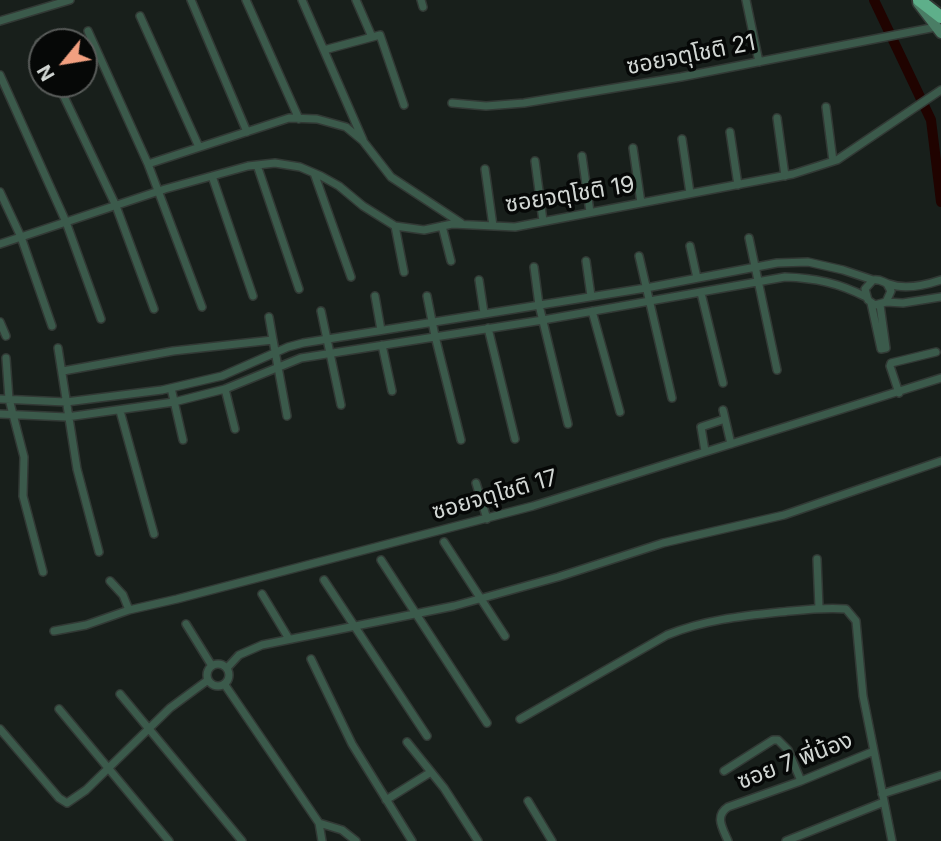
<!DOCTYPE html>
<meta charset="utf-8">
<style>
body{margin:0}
#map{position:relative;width:941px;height:841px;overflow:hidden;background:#181f1b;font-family:Inter,sans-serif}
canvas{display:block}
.north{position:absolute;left:28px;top:28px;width:70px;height:70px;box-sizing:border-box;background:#060807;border:2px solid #585b59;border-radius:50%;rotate:240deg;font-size:19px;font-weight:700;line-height:28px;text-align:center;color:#d2d7d4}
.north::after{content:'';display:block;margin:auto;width:24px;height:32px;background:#f2a080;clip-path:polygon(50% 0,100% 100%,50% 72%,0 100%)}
</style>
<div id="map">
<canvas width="941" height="841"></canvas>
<div class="north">N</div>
</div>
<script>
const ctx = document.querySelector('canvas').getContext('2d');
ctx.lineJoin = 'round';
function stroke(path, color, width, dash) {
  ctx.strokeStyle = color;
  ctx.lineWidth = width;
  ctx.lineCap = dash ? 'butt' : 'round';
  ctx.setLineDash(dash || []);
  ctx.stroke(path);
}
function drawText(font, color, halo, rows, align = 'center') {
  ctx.font = font + ' Inter,"Noto Sans Thai",sans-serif';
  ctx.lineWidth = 7;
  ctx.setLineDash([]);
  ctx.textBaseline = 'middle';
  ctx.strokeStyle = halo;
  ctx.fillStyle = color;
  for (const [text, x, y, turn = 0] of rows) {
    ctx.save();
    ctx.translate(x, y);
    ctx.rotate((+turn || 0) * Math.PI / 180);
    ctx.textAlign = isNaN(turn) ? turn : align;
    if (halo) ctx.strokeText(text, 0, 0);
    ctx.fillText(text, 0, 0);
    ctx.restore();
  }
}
stroke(new Path2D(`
 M874,0L931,120L941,202`), '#200300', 10);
const street = new Path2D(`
 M191,0L247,132
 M246,0L299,119
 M302,0L363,140
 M356,0L372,37
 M421,0L423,7
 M746,0L759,62
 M140,16L199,147
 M0,21L70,0
 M88,31L148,164
 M39,43L42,49
 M324,50L380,35L404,105
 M0,75L66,222L101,319
 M58,84L116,206L154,309
 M452,103L486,106L524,103L681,77L936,27
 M826,107L833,161
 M777,118L785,176
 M730,132L738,185
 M682,139L690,193
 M633,148L641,203
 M582,156L590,212
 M535,161L543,221
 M257,165L299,289
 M485,169L493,226
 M314,173L351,277
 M212,176L253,296
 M0,192L21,237L52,326
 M395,226L404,272
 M442,226L451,261
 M749,238L777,370
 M0,244L165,189L248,166L275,163L300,167L321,176L339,186L363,206L395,226L424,230L452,224L515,227L793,174L837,160L941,90
 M690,246L697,278
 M639,256L672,398
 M586,261L591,296
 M534,267L539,305L568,424
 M479,280L484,313
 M887,284L891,291L886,302L875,305L868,300L865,289L873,280C881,279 882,282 889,284C905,290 926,285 941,280
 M701,293L723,383
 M375,296L381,330
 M427,296L435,336L461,440
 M886,302L903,303L941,297
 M871,303L881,349L886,348L880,305
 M202,307L148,164L289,118L317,119L346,127L363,141L391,177L461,223
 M321,311L341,405
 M592,311L620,412
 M269,317L273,340
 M0,322L6,336
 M488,328L515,439
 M382,345L392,391
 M58,348L77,469L99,552
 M6,358L9,399L24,457L23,496L43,572
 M63,371L173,351L273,340L287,416
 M171,388L183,440
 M225,389L235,429
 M899,393L890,366L891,363L936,352
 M0,399L66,402L162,390L222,376L288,347L303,343L646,288L777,263L808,262L843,270L873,280
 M723,410L731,444
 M120,411L154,534
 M0,414L67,417L174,402L225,389L301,358L543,320L785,277C815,278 839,283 866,297
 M705,451L701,427L725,419
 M476,483L487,519
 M444,542L505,636
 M817,559L819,608
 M381,560L487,723
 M324,580L427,736
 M110,581L123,595L129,610
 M262,594L289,639
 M186,624L212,666
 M54,631L86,625L129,610L177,599L533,506L941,378
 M311,659L352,744L412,841
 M207 675a11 11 0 1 1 22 0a11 11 0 1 1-22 0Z
 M227,668L239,655L262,645L454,606L558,577L663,543L784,515L941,461
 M225,685L319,823L322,841
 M120,694L242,841
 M59,709L169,841
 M520,719L667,635C704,620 741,616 780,612C802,610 824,607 846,609L856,621L863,696L892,841
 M0,729L59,798L67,803L86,790L170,708L208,680
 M407,742L444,788L478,841
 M724,771L773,740H778L788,750L801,781
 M882,794L941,775
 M386,800L431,772
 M528,801L552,841
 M319,823L342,830L356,841
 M728,841C723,829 714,816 728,807L801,781L874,751
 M786,841L884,802`);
const secondary = new Path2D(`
 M918,3L941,33`);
const highway = new Path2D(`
 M919,0L941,17`);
stroke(street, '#323935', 10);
stroke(secondary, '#323935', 13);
stroke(highway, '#323935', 16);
stroke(street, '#3b5a4b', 7);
stroke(secondary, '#4a7d65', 10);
stroke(highway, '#5eaf8a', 12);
drawText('23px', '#d2d7d4', '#060807', [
 ["ซอยจตุโชติ 21",691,55,-11],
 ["ซอยจตุโชติ 19",570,195,-9],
 ["ซอยจตุโชติ 17",495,495,-16],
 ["ซอย 7 พี่น้อง",795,761,-21]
]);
</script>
